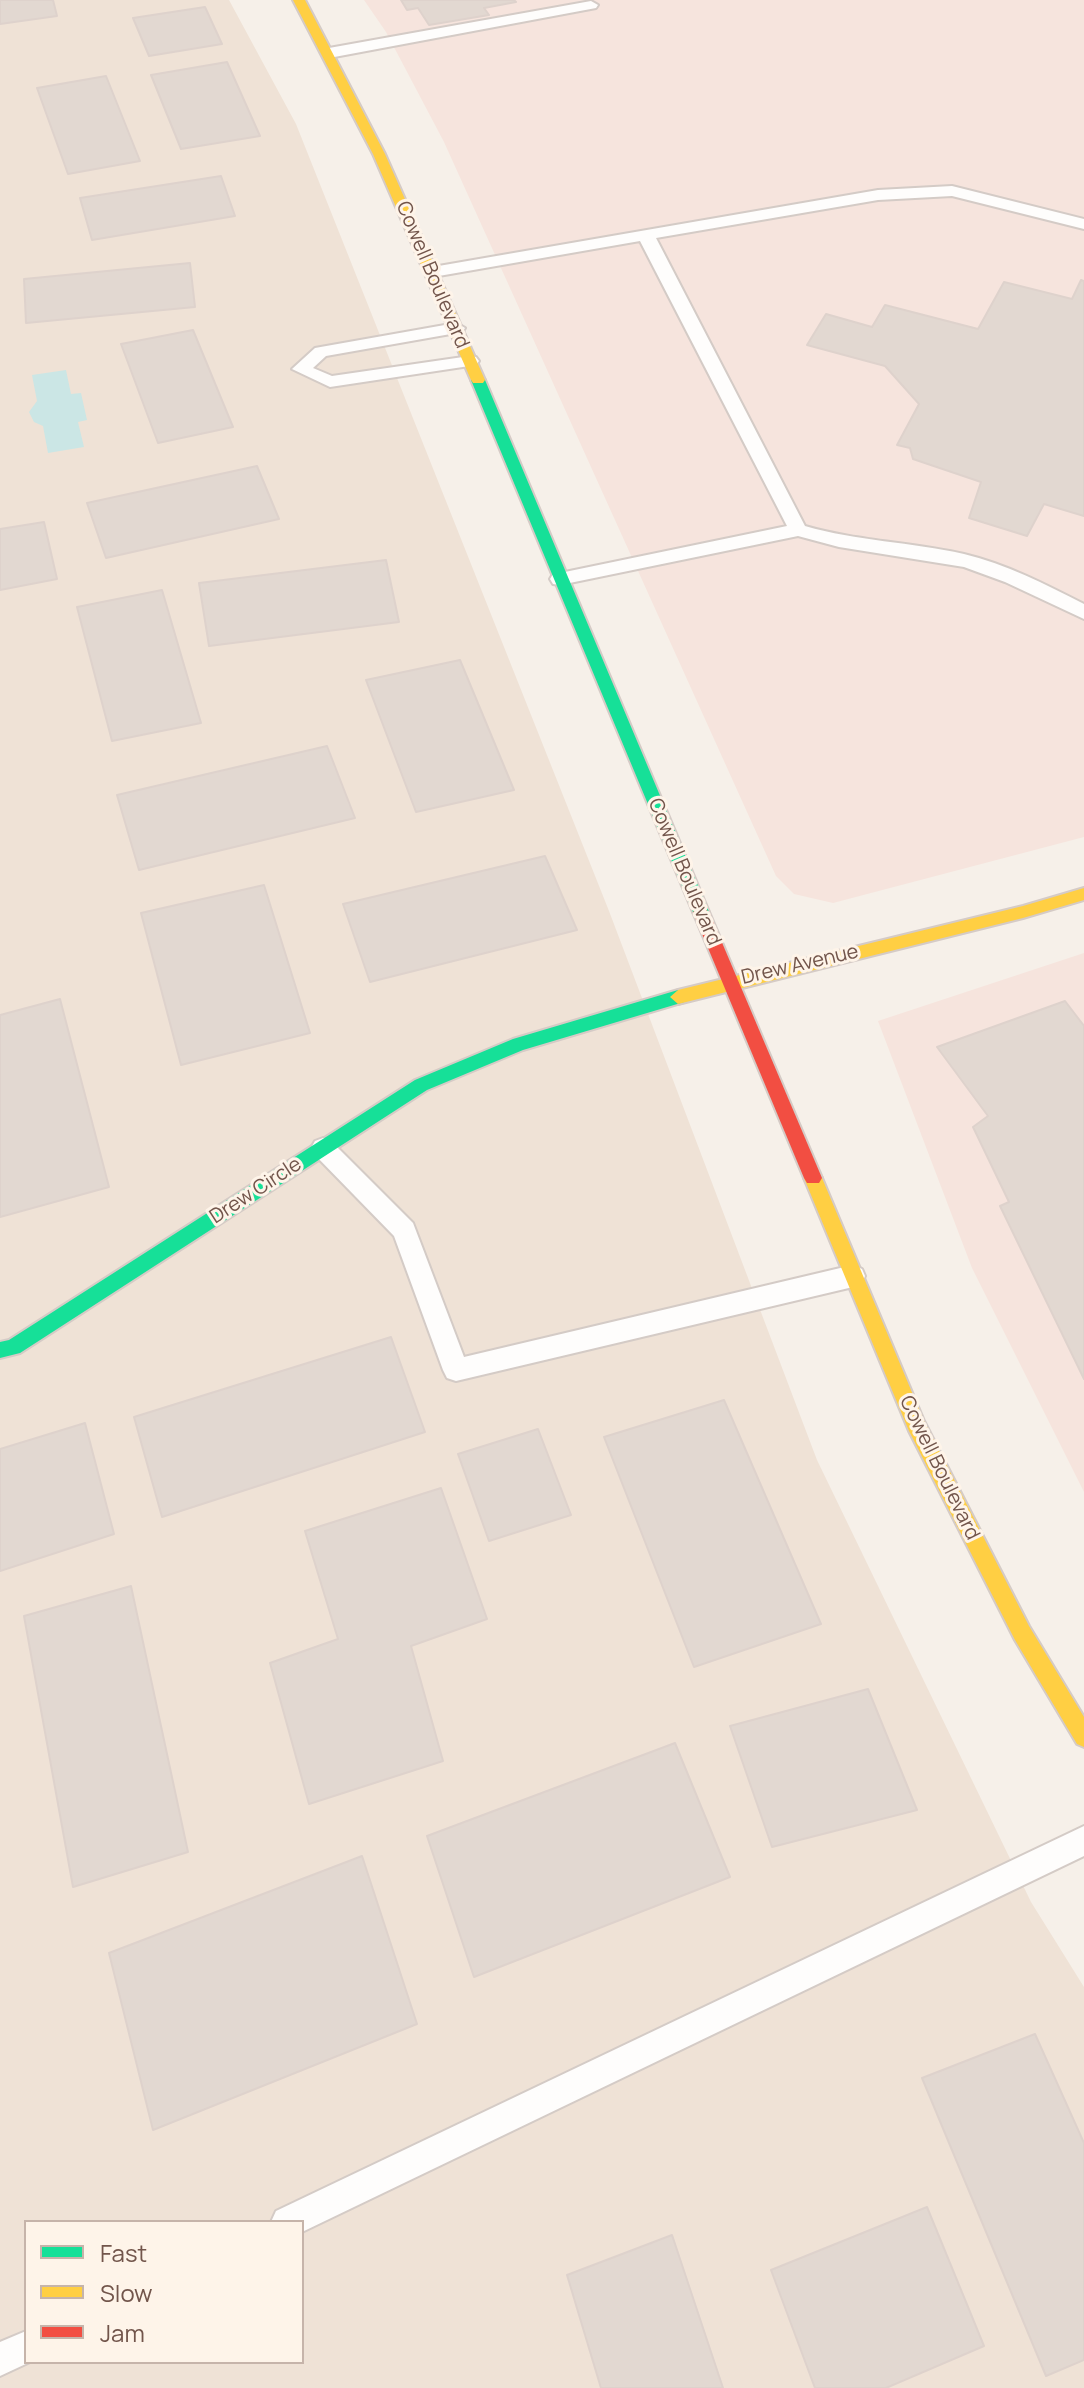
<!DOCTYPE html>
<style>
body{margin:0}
#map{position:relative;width:1084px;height:2388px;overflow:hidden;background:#f6f0e9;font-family:Manrope,sans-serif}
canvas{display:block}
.legend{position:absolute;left:24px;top:2220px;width:280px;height:144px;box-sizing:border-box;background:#fef4e9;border:2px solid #c6b4aa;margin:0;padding:10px 14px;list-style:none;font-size:24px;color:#72554b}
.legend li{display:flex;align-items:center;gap:16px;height:40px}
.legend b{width:40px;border:2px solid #c6b4aa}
</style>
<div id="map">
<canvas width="1084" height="2388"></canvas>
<ul class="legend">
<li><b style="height:10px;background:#16e098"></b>Fast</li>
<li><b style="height:10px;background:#ffcf43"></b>Slow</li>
<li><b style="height:10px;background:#f24e42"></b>Jam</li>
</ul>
</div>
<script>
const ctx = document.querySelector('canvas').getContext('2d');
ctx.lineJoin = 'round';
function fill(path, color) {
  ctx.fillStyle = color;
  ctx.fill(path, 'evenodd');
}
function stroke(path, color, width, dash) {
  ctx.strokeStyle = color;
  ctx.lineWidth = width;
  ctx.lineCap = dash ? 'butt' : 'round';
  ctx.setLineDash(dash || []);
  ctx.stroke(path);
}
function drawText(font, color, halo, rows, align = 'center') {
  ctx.font = font + ' Manrope,sans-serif';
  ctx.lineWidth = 6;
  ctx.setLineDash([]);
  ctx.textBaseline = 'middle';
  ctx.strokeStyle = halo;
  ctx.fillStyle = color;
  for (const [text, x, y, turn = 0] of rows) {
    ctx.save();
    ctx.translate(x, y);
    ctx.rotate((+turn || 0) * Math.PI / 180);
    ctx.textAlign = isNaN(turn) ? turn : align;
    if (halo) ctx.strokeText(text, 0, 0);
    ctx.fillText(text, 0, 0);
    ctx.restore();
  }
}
fill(new Path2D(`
 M0,0H229L296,124L609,911L817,1460L1031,1902L1084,1987V2388H0ZM26,2222H302V2362H26Z`), '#efe2d6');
fill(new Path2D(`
 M364,0H1084V837L833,903L794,894L776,876L444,142L386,32Z
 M1084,953V1492L972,1268L878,1021Z`), '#f6e4dd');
fill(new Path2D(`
 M66,370L71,394L81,393L87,420L78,422L84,447L48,453L43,426L34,422L29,412L37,401L32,375Z`), '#cbe6e5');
const building = new Path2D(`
 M0,0H53L57,16L0,24Z
 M401,0H514L516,2L484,8L489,15L429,25L418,8L407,10Z
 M205,7L222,44L149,56L133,18Z
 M227,62L260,136L181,149L151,75Z
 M106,76L140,161L68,174L37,88Z
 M221,176L235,216L92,240L80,198Z
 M190,263L195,307L26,323L24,279Z
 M1081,280L1084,281V516L1044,504L1027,536L969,518L981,482L913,459L910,448L897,445L919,404L885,366L807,345L826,314L872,327L885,305L978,329L1004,282L1072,299Z
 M193,330L233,427L158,443L121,344Z
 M257,466L279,519L106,558L87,503Z
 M44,522L57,579L0,590V529Z
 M386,560L399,622L209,646L199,583Z
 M162,590L201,723L112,741L77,607Z
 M460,660L514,790L416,812L366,680Z
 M327,746L355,818L139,870L117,795Z
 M545,856L577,930L370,982L343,904Z
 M264,885L310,1033L181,1065L141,913Z
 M60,999L109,1187L0,1217V1015Z
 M1065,1001L1084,1026V1379L1000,1206L1009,1202L973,1127L988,1116L937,1047Z
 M391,1337L425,1432L162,1517L134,1417Z
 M724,1400L821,1624L694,1667L604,1437Z
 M85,1423L114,1534L0,1571V1449Z
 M538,1429L571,1515L489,1541L458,1454Z
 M441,1488L487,1619L411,1646L443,1761L309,1804L270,1663L338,1639L305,1531Z
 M131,1586L188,1852L73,1887L24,1616Z
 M868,1689L917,1810L772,1847L730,1726Z
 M675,1743L730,1877L474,1977L427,1836Z
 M362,1856L417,2024L153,2130L109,1953Z
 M1035,2034L1084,2143V2360L1046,2376L922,2078Z
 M927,2207L984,2346L886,2388H815L771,2270Z
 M672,2235L723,2388H601L567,2275Z`);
fill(building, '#e2d8d1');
stroke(building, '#ded2cc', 2);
const lane = new Path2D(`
 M591,1L598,5L596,8L329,58L321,53L329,48Z
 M952,186L1084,219V229L952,196L878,200L656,238L805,526C857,541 911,542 964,554C1006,564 1045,584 1084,604V619L1005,582L964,567L839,547L798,536L560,585L553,584L550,579L553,574L560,573L787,526L640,241L433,277L427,276L425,272L427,268L878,190Z
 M456,323L465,328L462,332L326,356L313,368L332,376L470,356L476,357L479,361L476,365L330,387L292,369L315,348Z
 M323,1138L331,1141L413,1223L464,1357L853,1265L862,1269L865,1276L862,1283L853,1287L456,1381L447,1378L443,1370L394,1236L315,1155L311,1148L315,1141Z
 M1084,1826V1856L302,2232V2222H271L276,2211Z
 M26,2331V2362H30L0,2376V2342Z`);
const fast = new Path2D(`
 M478,376L485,380L709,912L707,916L701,918L693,912L471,380Z
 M678,990L686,997L684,1002L523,1050L427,1090L20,1353L0,1358V1342L9,1340L415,1080L513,1039Z`);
const slow = new Path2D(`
 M293,0H305L385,154L485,380L483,383H473L471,380L373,154Z
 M1084,888V900L1023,918L678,1004L670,997L678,990L1023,906Z
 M813,1171L819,1173L822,1178L924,1421L1029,1626L1084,1717V1747L1077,1744L1015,1640L909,1431L804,1178L807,1173Z`);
const jam = new Path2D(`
 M701,906L709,912L822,1178L819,1183H807L804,1178L693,912Z`);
stroke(lane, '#d4cbc6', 4);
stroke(fast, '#d5cbc6', 4);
stroke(slow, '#d5cbc6', 4);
stroke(jam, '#d5cbc6', 4);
fill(lane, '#fefdfc');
fill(fast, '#16e098');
fill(slow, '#ffcf43');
fill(jam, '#f24e42');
drawText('20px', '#72554b', '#fef4e9', [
 ["Cowell Boulevard",432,275,67],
 ["Cowell Boulevard",684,872,67],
 ["Drew Avenue",800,965,-13],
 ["Drew Circle",256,1191,-33],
 ["Cowell Boulevard",939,1468,64]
]);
</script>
